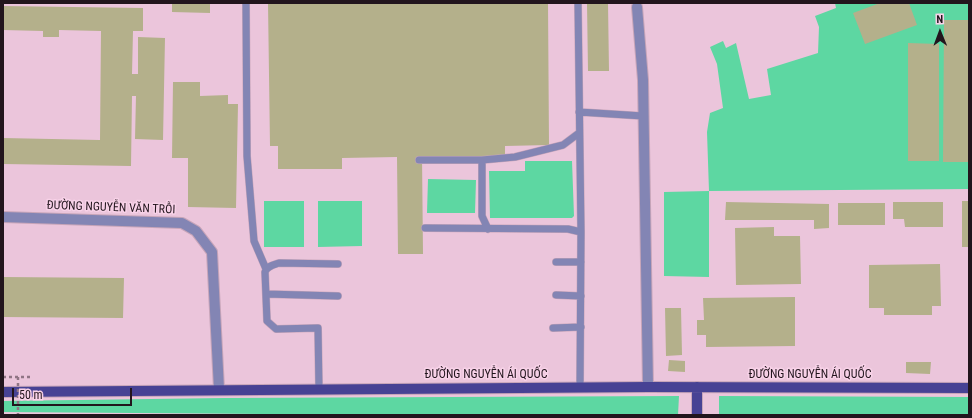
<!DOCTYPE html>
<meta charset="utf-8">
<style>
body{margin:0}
#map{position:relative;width:972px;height:418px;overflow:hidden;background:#ebc5db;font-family:"Roboto Condensed",sans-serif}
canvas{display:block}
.frame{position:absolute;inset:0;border:4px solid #22151d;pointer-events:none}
.north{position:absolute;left:920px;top:12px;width:40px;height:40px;-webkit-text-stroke:3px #f8d2e8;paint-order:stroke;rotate:359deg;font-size:11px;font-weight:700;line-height:16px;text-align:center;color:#22151d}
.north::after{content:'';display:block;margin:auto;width:14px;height:18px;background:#22151d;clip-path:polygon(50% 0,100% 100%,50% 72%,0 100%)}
.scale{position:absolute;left:12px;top:388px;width:120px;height:18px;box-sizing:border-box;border:2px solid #22151d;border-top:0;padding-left:5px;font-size:12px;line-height:14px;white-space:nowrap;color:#22151d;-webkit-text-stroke:3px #f8d2e8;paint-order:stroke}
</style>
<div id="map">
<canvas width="972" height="418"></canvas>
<div class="frame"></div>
<div class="north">N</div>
<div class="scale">50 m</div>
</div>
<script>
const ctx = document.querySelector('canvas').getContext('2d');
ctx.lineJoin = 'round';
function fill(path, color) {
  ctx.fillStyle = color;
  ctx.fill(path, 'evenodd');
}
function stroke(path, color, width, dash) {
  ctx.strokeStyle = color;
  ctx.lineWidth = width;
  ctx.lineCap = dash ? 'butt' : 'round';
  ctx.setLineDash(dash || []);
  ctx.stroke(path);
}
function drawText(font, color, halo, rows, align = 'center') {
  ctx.font = font + ' "Roboto Condensed",sans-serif';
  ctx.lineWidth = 3;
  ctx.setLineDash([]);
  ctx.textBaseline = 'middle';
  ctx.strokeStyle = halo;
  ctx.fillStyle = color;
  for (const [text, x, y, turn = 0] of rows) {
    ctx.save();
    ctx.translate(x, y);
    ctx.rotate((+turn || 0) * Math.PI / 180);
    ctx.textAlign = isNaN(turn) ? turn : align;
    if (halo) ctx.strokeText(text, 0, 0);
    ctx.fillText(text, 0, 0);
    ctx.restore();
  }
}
fill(new Path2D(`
 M835,3H969V189L709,191V277L664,276V192L709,191L707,132L710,113L723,108L717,64L710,47L723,41L726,48L736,43L749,99L771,95L767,69L818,53L819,27L815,16L836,8Z
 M525,161H572L574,216L572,218H490L489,171H525Z
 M428,179L476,180L475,213H427Z
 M264,201H304V247H264Z
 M318,201H362V246L318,247Z
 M679,396L678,415H392L3,412V401L225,398Z
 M719,396L969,397V415H719Z`), '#5dd7a2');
fill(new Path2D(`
 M172,3H210V13L172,12Z
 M268,3H548L549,145L505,146V158L422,156L423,254H398L397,157L342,158V169H278V146H270Z
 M587,3H608L609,71H588Z
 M880,3H909L917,25L865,44L853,13Z
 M3,6L143,8V31H133L132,74H138V37L165,38L163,140L135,139L136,96H132L131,166L3,164V138L100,140L101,31L59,30V37H43V31L3,30Z
 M944,20H969V162H943Z
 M908,43L939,44V161H908Z
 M173,82H200V96L228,95V104H238L236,208L188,207V158H172Z
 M962,201H969V247H962Z
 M726,202L829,204V228L814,229V220H725Z
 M893,202H943V227H905L904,219H893Z
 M838,203H885V225H838Z
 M774,227V236H800L801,284L736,285L735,228Z
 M940,264L941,306H932V315H884V308H869V265Z
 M3,277L124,278L123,318L3,317Z
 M795,297V346L706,347V335H697V320H704L703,298Z
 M665,308H681L682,355L666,356Z
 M669,360L685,361V372L668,371Z
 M906,362H931L930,374L906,373Z`), '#b4b08b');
const service = new Path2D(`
 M246,3L247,156L254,241L266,269
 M578,3L581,232L580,387
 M579,112L643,116
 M419,160H482L515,157L563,145L579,133
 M482,160V216L488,229
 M425,228L568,229L581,232
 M556,262H581
 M266,294L338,296
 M556,295L581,296
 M553,328L581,327
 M319,389L318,328L276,329L267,321L265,272C267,266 273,265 279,263L338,264`);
const minor = new Path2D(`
 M637,7L643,80L648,387`);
const tertiary = new Path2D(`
 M3,217L182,223L196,231L212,252L219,389`);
const primary = new Path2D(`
 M3,392L648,387L969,388
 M697,415V387`);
stroke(service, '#c7a5b9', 8);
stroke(minor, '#c7a5b9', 12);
stroke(tertiary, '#c7a5b9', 12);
stroke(primary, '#c7a5b9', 12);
stroke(new Path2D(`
 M3,377H32`), '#907585', 2.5, [3, 3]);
stroke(service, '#8385b4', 7);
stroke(minor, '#8385b4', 10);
stroke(tertiary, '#8385b4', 10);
stroke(primary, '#474294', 10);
stroke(new Path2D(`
 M18,377V415`), '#907585', 2.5, [3, 3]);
drawText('12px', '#22151d', '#f8d2e8', [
 ["ĐƯỜNG NGUYỄN VĂN TRỖI",111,208,2],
 ["ĐƯỜNG NGUYỄN ÁI QUỐC",486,375],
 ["ĐƯỜNG NGUYỄN ÁI QUỐC",810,375]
]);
</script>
